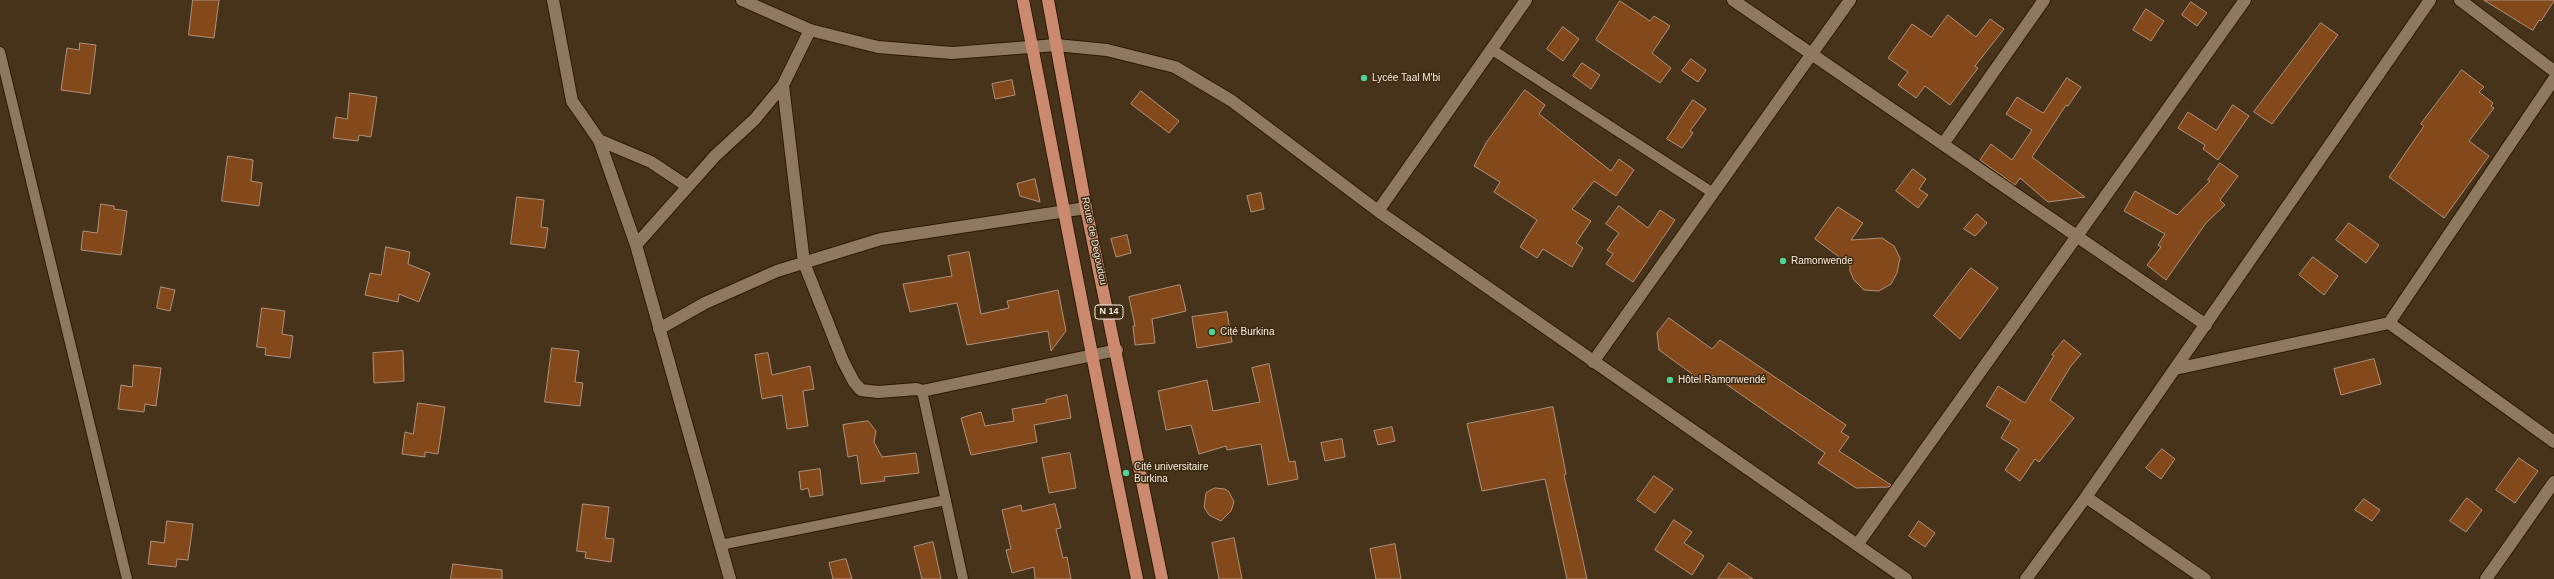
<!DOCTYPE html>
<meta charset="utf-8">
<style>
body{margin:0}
canvas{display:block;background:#46331a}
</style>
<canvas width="2554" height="579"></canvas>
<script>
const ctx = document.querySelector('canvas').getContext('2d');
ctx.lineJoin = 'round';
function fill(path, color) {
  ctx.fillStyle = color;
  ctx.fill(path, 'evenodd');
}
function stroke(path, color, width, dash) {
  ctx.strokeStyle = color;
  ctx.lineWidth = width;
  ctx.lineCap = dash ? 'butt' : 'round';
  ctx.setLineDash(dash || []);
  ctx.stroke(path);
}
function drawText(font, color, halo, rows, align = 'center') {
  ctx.font = font + ' Arial,sans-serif';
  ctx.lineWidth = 3;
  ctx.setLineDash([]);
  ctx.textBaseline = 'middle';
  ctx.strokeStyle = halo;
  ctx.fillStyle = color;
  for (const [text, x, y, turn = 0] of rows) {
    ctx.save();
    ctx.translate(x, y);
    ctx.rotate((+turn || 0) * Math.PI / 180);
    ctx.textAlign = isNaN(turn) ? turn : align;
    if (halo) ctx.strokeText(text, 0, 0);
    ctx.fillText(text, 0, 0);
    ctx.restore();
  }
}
const building = new Path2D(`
 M193,0H219L214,38L189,35Z
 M2484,0H2554V1L2541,21L2539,20L2533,30Z
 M1620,1L1650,21L1654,16L1670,26L1652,53L1671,68L1660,83L1596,40Z
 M2191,2L2207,13L2197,26L2182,15Z
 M2146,9L2164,21L2151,41L2133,30Z
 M1948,15L1976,37L1990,19L2004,29L1975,66L1978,68L1950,105L1925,86L1916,98L1898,85L1908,72L1888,58L1912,24L1931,37Z
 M2321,23L2338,35L2272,124L2254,112Z
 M1563,27L1579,39L1563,61L1547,49Z
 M80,43L96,45L90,94L61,90L67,48L79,50Z
 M1691,59L1706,70L1698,82L1682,71Z
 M1582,63L1600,75L1591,89L1573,76Z
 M2462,70L2484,87L2479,92L2493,103L2491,106L2494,108L2469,141L2489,156L2444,218L2389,177L2424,126L2421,124Z
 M2067,78L2081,87L2068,106L2066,105L2032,157L2085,197L2048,202L2020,178L2015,185L1980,160L1991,144L2012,160L2032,130L2006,114L2017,97L2043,113Z
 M1012,80L1015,95L995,99L992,84Z
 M1525,90L1545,105L1539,114L1611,171L1619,159L1634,170L1616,196L1594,181L1572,209L1591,221L1576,243L1583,248L1572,267L1543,249L1537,258L1520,247L1537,220L1494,192L1500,182L1474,166L1486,143Z
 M1141,91L1179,121L1169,133L1131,104Z
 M350,93L377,97L371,137L359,135L358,141L333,138L336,117L347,119Z
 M1693,100L1706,109L1690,131L1693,133L1682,148L1667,139Z
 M2233,105L2249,116L2218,160L2203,149L2205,145L2178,128L2188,112L2216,130Z
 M228,156L253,160L251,181L262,183L259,206L222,201Z
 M2220,163L2238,176L2220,200L2225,205L2206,223L2166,280L2147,265L2161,247L2158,245L2165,234L2124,211L2135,191L2177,215L2210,181L2208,180Z
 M1913,169L1926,179L1919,189L1928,195L1918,208L1896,191Z
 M1035,179L1040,202L1020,196L1017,184Z
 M1261,193L1264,209L1251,212L1247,196Z
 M517,197L544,200L541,227L548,228L545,248L511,244Z
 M101,204L114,206V209L127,211L121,255L81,250L83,231L97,233Z
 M1619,206L1648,228L1660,210L1675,220L1633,282L1606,264L1613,254L1607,250L1619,233L1606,224Z
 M1838,207L1863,223L1851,240L1882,238L1894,246L1900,258L1897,273L1891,284L1879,291L1864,290L1854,280L1850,271V265L1815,239Z
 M1977,214L1987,223L1975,236L1964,229Z
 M2349,223L2379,245L2366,263L2336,240Z
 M1127,235L1131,253L1116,257L1111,239Z
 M386,247L410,252L408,264L430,273L419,302L399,294L398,302L365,295L370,273L381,275Z
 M969,252L981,314L1009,308L1007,301L1058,290L1066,331L1051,351L1048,331L967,345L957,303L910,312L903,284L952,276L948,256Z
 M2313,257L2338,276L2324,295L2299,275Z
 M1971,268L1998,288L1960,339L1934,316Z
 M1180,285L1186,311L1152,319L1155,343L1135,345L1133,326H1135L1129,297Z
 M161,287L175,290L170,311L157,308Z
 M262,308L285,311L282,334L293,336L290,358L265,355L266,348L257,347Z
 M1227,312L1232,342L1197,348L1192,317Z
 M1669,318L1712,349L1720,340L1846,425L1841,432L1849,437L1839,451L1891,485L1889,487L1856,488L1818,463L1825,453L1713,375L1706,384L1659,350L1657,333Z
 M2064,340L2081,354L2071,366L2050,400L2074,418L2039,462L2035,459L2020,481L2005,470L2019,449L2001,438L2011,421L1986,406L1998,386L2025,403L2054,356L2052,355Z
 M552,348L579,351L575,382L583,383L580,406L545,402Z
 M403,351L404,381L374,383L373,353Z
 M768,353L772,375L810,366L814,389L803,391L808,426L787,429L782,395L762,399L755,355Z
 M2374,359L2381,384L2341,395L2334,369Z
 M1269,364L1289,462L1295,461L1298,479L1268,485L1261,444L1227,450L1226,446L1199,454L1191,425L1166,430L1158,391L1207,380L1213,411L1260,402L1252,368Z
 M134,365L161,368L156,406L145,404L144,412L118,409L121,385L132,387Z
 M1067,395L1071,418L1034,425L1037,442L971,455L961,418L981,412L985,426L1014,421L1012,409L1046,403V400Z
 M418,403L445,407L438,454L425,452V457L402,454L405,432L413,434Z
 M1553,407L1566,474L1564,475L1587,579H1567L1545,479L1482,491L1467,424Z
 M868,421L876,431L874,442L882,457L916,453L919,473L884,477L885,481L861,484L857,455L848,457L843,425Z
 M1392,427L1395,441L1378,445L1374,431Z
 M1342,439L1345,457L1325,461L1321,443Z
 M2162,449L2175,459L2161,479L2146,468Z
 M1070,453L1076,488L1049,493L1042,458Z
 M2519,458L2538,471L2515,503L2496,490Z
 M820,469L823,495L810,497L808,488L801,490L799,472Z
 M1654,476L1673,489L1655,513L1637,500Z
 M1215,488L1225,489L1229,492L1234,502L1231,511L1221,521L1209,515L1204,507L1206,493Z
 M2467,498L2482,510L2466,532L2450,521Z
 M2364,499L2380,510L2372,521L2355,510Z
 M583,504L609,507L605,538L614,539L611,562L585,558L586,552L577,551Z
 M1055,504L1061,528L1056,529L1063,558L1067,557L1071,579H1035L1034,567L1012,573L1006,550L1011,549L1002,510L1021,505L1022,511Z
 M1674,520L1692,532L1684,543L1704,556L1692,575L1655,550Z
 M167,521L193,524L188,560L177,559L176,567L148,564L151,541L164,543Z
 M1919,521L1935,533L1925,547L1909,536Z
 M1234,538L1242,579H1219L1212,543Z
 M933,542L941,579H922L914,547Z
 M1395,544L1401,579H1376L1370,549Z
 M846,559L852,579H833L829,563Z
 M1729,563L1753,579H1718Z
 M453,564L502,570V579H451Z`);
fill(building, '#83491b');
stroke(building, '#af907c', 1);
const lane = new Path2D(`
 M1491,49L1713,193
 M0,52L127,579
 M922,391L963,579
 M720,545L946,500`);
const street = new Path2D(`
 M553,0L572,101L599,140L636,245L730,579
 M1733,0L2206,325
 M2460,0L2554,71
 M1056,45L1107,50L1175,67L1232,101L1378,211L1906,579
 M783,85L804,263L843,361L854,382L861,390L878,392L917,389L922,391L1117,350
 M599,140L651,162L687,186
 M1943,144L2044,0
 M1378,211L1526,0
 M636,245L715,156L755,119L783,85L810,30
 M2389,323L2554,442
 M659,329L705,303L777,271L881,239L1086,208
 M1593,362L1850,0
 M2175,369L2389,323L2554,79
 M2086,497L2205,579
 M1857,545L2245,0
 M2026,579L2086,497L2430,0
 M2486,579L2554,482`);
const secondary = new Path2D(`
 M742,0L810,30L878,47L952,53L1056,45`);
const primary = new Path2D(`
 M1023,0C1061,193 1097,386 1137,579
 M1048,0L1086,208L1162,579`);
stroke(lane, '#2c1a02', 12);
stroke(street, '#2c1a02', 14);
stroke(secondary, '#2c1a02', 14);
stroke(primary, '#2c1a02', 14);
stroke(lane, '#8f795e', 10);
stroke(street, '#8f795e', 12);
stroke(secondary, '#8f795e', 12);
stroke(primary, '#cb8970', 12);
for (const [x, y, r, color] of [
 [1364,78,4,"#51d398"],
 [1783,261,4,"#51d398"],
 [1212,332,4,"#51d398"],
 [1670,380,4,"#51d398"],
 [1126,473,4,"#51d398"]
]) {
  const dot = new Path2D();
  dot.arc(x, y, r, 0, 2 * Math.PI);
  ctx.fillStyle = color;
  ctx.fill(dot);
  stroke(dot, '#3b2910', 1.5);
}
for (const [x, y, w] of [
 [1109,312,28]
]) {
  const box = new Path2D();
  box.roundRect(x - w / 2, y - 7, w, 14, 3);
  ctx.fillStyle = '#3b2910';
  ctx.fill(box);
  stroke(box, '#fcefe1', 1);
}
drawText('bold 9px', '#fcefe1', null, [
 ["N 14",1109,312]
]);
drawText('10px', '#fcefe1', '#3b2910', [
 ["Lycée Taal M'bi",1372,78],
 ["Ramonwende",1791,261],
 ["Cité Burkina",1220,332],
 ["Hôtel Ramonwendé",1678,380],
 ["Cité universitaire",1134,467],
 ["Burkina",1134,479]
], 'left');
drawText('10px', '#fcefe1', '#3b2910', [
 ["Route de Degoudou",1094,241,78]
]);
</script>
